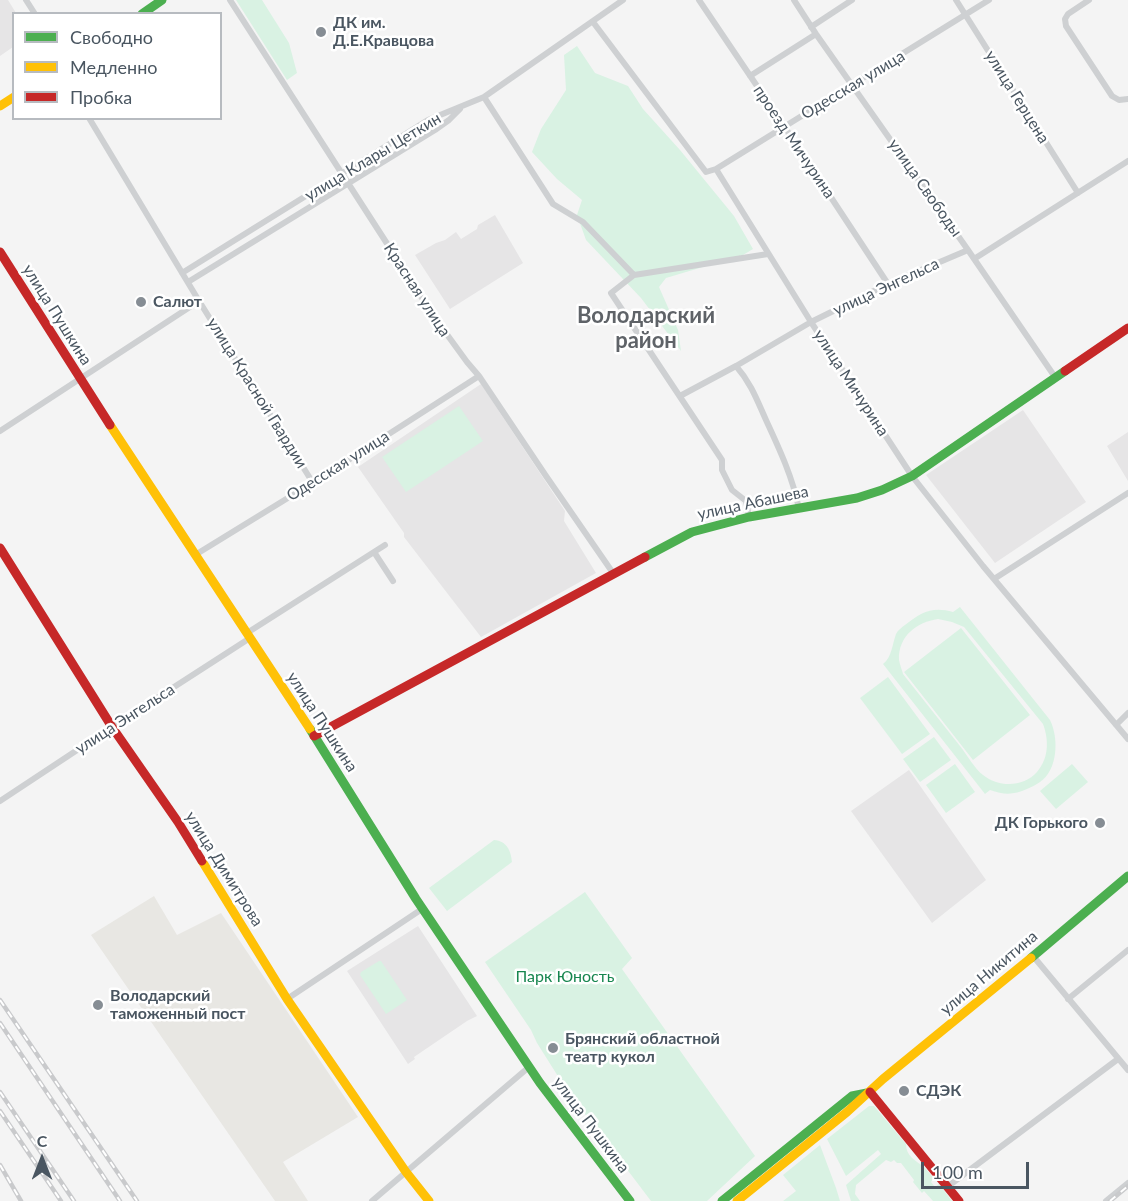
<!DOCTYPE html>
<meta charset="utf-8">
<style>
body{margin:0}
#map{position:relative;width:1128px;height:1201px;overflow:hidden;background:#f4f4f4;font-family:Lato,sans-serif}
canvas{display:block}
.legend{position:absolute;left:12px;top:12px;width:210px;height:108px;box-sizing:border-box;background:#fff;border:2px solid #b7bbc0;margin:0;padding:8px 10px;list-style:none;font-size:18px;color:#4a5661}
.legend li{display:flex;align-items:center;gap:12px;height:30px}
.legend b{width:30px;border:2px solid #b7bbc0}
.north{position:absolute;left:12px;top:1129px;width:60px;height:60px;-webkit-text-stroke:4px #fff;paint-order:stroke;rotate:0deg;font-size:16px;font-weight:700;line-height:24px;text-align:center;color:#4a5661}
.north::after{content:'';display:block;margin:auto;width:21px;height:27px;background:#4a5661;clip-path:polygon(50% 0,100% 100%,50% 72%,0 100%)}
.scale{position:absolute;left:921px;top:1162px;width:108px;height:27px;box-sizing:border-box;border:3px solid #4a5661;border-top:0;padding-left:8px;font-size:18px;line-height:21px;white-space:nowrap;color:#4a5661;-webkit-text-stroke:4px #fff;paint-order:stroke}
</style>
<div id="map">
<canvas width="1128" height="1201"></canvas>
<ul class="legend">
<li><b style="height:8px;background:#4caf50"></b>Свободно</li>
<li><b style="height:8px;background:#ffc107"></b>Медленно</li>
<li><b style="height:8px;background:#c62828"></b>Пробка</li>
</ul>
<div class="north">С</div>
<div class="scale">100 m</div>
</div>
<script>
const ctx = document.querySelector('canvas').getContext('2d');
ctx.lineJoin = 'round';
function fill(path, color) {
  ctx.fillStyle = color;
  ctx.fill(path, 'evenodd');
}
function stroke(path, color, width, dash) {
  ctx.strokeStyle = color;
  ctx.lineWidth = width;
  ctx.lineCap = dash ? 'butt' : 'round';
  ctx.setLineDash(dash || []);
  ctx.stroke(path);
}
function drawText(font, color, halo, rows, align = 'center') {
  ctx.font = font + ' Lato,sans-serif';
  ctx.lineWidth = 5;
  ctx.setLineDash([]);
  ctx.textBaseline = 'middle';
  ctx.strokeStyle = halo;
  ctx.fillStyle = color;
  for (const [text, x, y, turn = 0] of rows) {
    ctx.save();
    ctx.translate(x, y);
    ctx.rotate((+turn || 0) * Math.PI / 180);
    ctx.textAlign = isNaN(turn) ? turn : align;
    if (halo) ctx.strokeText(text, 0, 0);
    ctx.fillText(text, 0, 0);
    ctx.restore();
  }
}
fill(new Path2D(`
 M154,896L177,935L221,913L358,1117L283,1162L308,1201H275L91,935Z`), '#e8e7e3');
fill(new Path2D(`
 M0,0H8L16,13L14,14L13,47L0,56Z
 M495,215L523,263L450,309L415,255L436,243L445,240L456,232L461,239L477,229L478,225Z
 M481,384L565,511L564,521L596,573L481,637L404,537V533L358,467Z
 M1023,410L1086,502L995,563L926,475Z
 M1128,432V481L1107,446Z
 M909,770L986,880L932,923L851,811Z
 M418,926L477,1016L467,1021L414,1057L415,1059L408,1064L347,971Z`), '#e6e5e6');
fill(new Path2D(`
 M236,0H262L289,43L297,73L287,80Z
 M577,46L595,73L628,86L643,109L680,150L734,216L753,249L743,255L666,278L659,287L678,330L681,351L641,298L586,240L577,215L582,200L557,179L532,152L541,129L566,90L564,55Z
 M459,406L483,441L406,492L382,457Z
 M960,607L1050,720C1059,738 1058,770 1040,782C1036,785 1031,787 1027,789C1014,795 1004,795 990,790L985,794L883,664C892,657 892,645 896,634C898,630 901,628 905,625C921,612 933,606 953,612ZM938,619L952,622L964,627L1043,724C1049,740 1049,758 1037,772C1024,787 999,788 983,775C975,769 967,755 960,746C941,722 922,698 903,674C902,670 900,665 899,660C898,636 917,622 938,619Z
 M961,628L1030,715L973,760L904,672Z
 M888,677L930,734L902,754L860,698Z
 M934,737L951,760L920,782L903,759Z
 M955,764L975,792L946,813L926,785Z
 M1072,764L1088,782L1056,809L1040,791Z
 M494,840C507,841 511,851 512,862L447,911L429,888Z
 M585,892L632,958L622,969L755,1156L707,1201H651L566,1089L537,1043L531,1030L485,962Z
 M379,961H381L407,1000L386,1014L360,975L361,972Z
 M869,1106H874L906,1144C906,1156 915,1160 924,1167C927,1170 931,1175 934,1178L931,1182L935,1187L939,1184L952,1201H933L924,1191L922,1193L913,1182L914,1180L901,1163H897L894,1160L891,1162L886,1160L856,1185L855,1194L860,1201H851L846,1185L881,1154L878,1150L846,1176L827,1139Z
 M820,1145L836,1188L840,1201H783L796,1191L783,1175Z`), '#d9f2e3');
stroke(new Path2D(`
 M26,0L35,14
 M230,0L435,318L467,362L479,376L546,476L613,573
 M699,0L784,126L888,284
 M794,0L816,34L968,250L1055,377
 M956,0L1078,193
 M1089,0L1068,14L1065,19L1066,26L1112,96L1119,100L1128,99
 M593,22L706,172L716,169L989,0
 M811,27L852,0
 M750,76L816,34
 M484,97L553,204L583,222L634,275
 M89,118L199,301L313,483
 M716,169L811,322L912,476L983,566L1128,739
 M974,259L1128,161
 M182,273L428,120L484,97L623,0
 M188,282L435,130L449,120L460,109
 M736,366C751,383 757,400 766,420C779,448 793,478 799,509
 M680,396L736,366L811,322L888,284L968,250
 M0,431L199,301
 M749,517L746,501L732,490L722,470V460L611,293L634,275L768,254
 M374,552L393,581
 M195,555L322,477L479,376
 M994,579L1128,493
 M247,633L385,545
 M1116,725L1128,713
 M0,801L112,727L250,638
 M1033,956L1128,1070
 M287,999L422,909
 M1068,999L1128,950
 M947,1187L1118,1059
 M372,1201L529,1067
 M1106,1201L1128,1183`), '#ced0d2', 6);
stroke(new Path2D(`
 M142,14L162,0
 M645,557L692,532L749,517L857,498L882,490L912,476L1065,371
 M310,729L416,899L540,1083L630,1201
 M1031,958L1128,876
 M722,1201L852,1096L867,1093`), '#4caf50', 9);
stroke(new Path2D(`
 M0,106L14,97
 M110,425L310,729
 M202,861L287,999L406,1172L429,1201
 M737,1201L847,1112L883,1079L1031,958`), '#ffc107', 9);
stroke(new Path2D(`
 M0,252L110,425
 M1065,371L1128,328
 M0,548L112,727L178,822L202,861
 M314,736L645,557
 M870,1092L959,1201`), '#c62828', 9);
const rail = new Path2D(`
 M0,1000L137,1201
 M0,1023L120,1201
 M0,1092L74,1201
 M0,1111L61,1201
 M0,1165L21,1201
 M1110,1201L1128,1186`);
stroke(rail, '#c9cacc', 4.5);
stroke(rail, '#fff', 2, [7]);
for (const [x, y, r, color] of [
 [321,32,6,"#868d94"],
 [141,302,6,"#868d94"],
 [1100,823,6,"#868d94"],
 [98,1005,6,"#868d94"],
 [553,1048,6,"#868d94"],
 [904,1091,6,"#868d94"]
]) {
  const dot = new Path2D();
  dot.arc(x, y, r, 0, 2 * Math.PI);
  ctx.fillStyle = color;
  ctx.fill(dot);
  stroke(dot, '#fff', 2);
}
drawText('bold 16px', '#4a5661', '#fff', [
 ["ДК им.",333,23],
 ["Д.Е.Кравцова",333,41],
 ["Салют",153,302],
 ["ДК Горького",1088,823,"right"],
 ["Володарский",110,996],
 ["таможенный пост",110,1014],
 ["Брянский областной",565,1039],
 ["театр кукол",565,1057],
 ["СДЭК",916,1091]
], 'left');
drawText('16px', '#4a5661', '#fff', [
 ["Одесская улица",853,85,-31],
 ["улица Герцена",1017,97,58],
 ["проезд Мичурина",794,142,56],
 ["улица Клары Цеткин",373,157,-31],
 ["улица Свободы",925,188,55],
 ["улица Энгельса",886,287,-25],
 ["Красная улица",417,290,57],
 ["улица Пушкина",57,315,58],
 ["улица Мичурина",851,383,57],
 ["улица Красной Гвардии",257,393,58],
 ["Одесская улица",338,466,-32],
 ["улица Абашева",753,503,-12],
 ["улица Энгельса",125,719,-33],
 ["улица Пушкина",322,722,57],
 ["улица Димитрова",224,869,58],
 ["улица Никитина",989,973,-40],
 ["улица Пушкина",591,1125,53]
]);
drawText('16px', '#17864f', '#fff', [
 ["Парк Юность",565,977]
]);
drawText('bold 22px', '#5f6368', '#fff', [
 ["Володарский",646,316],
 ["район",646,341]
]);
</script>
